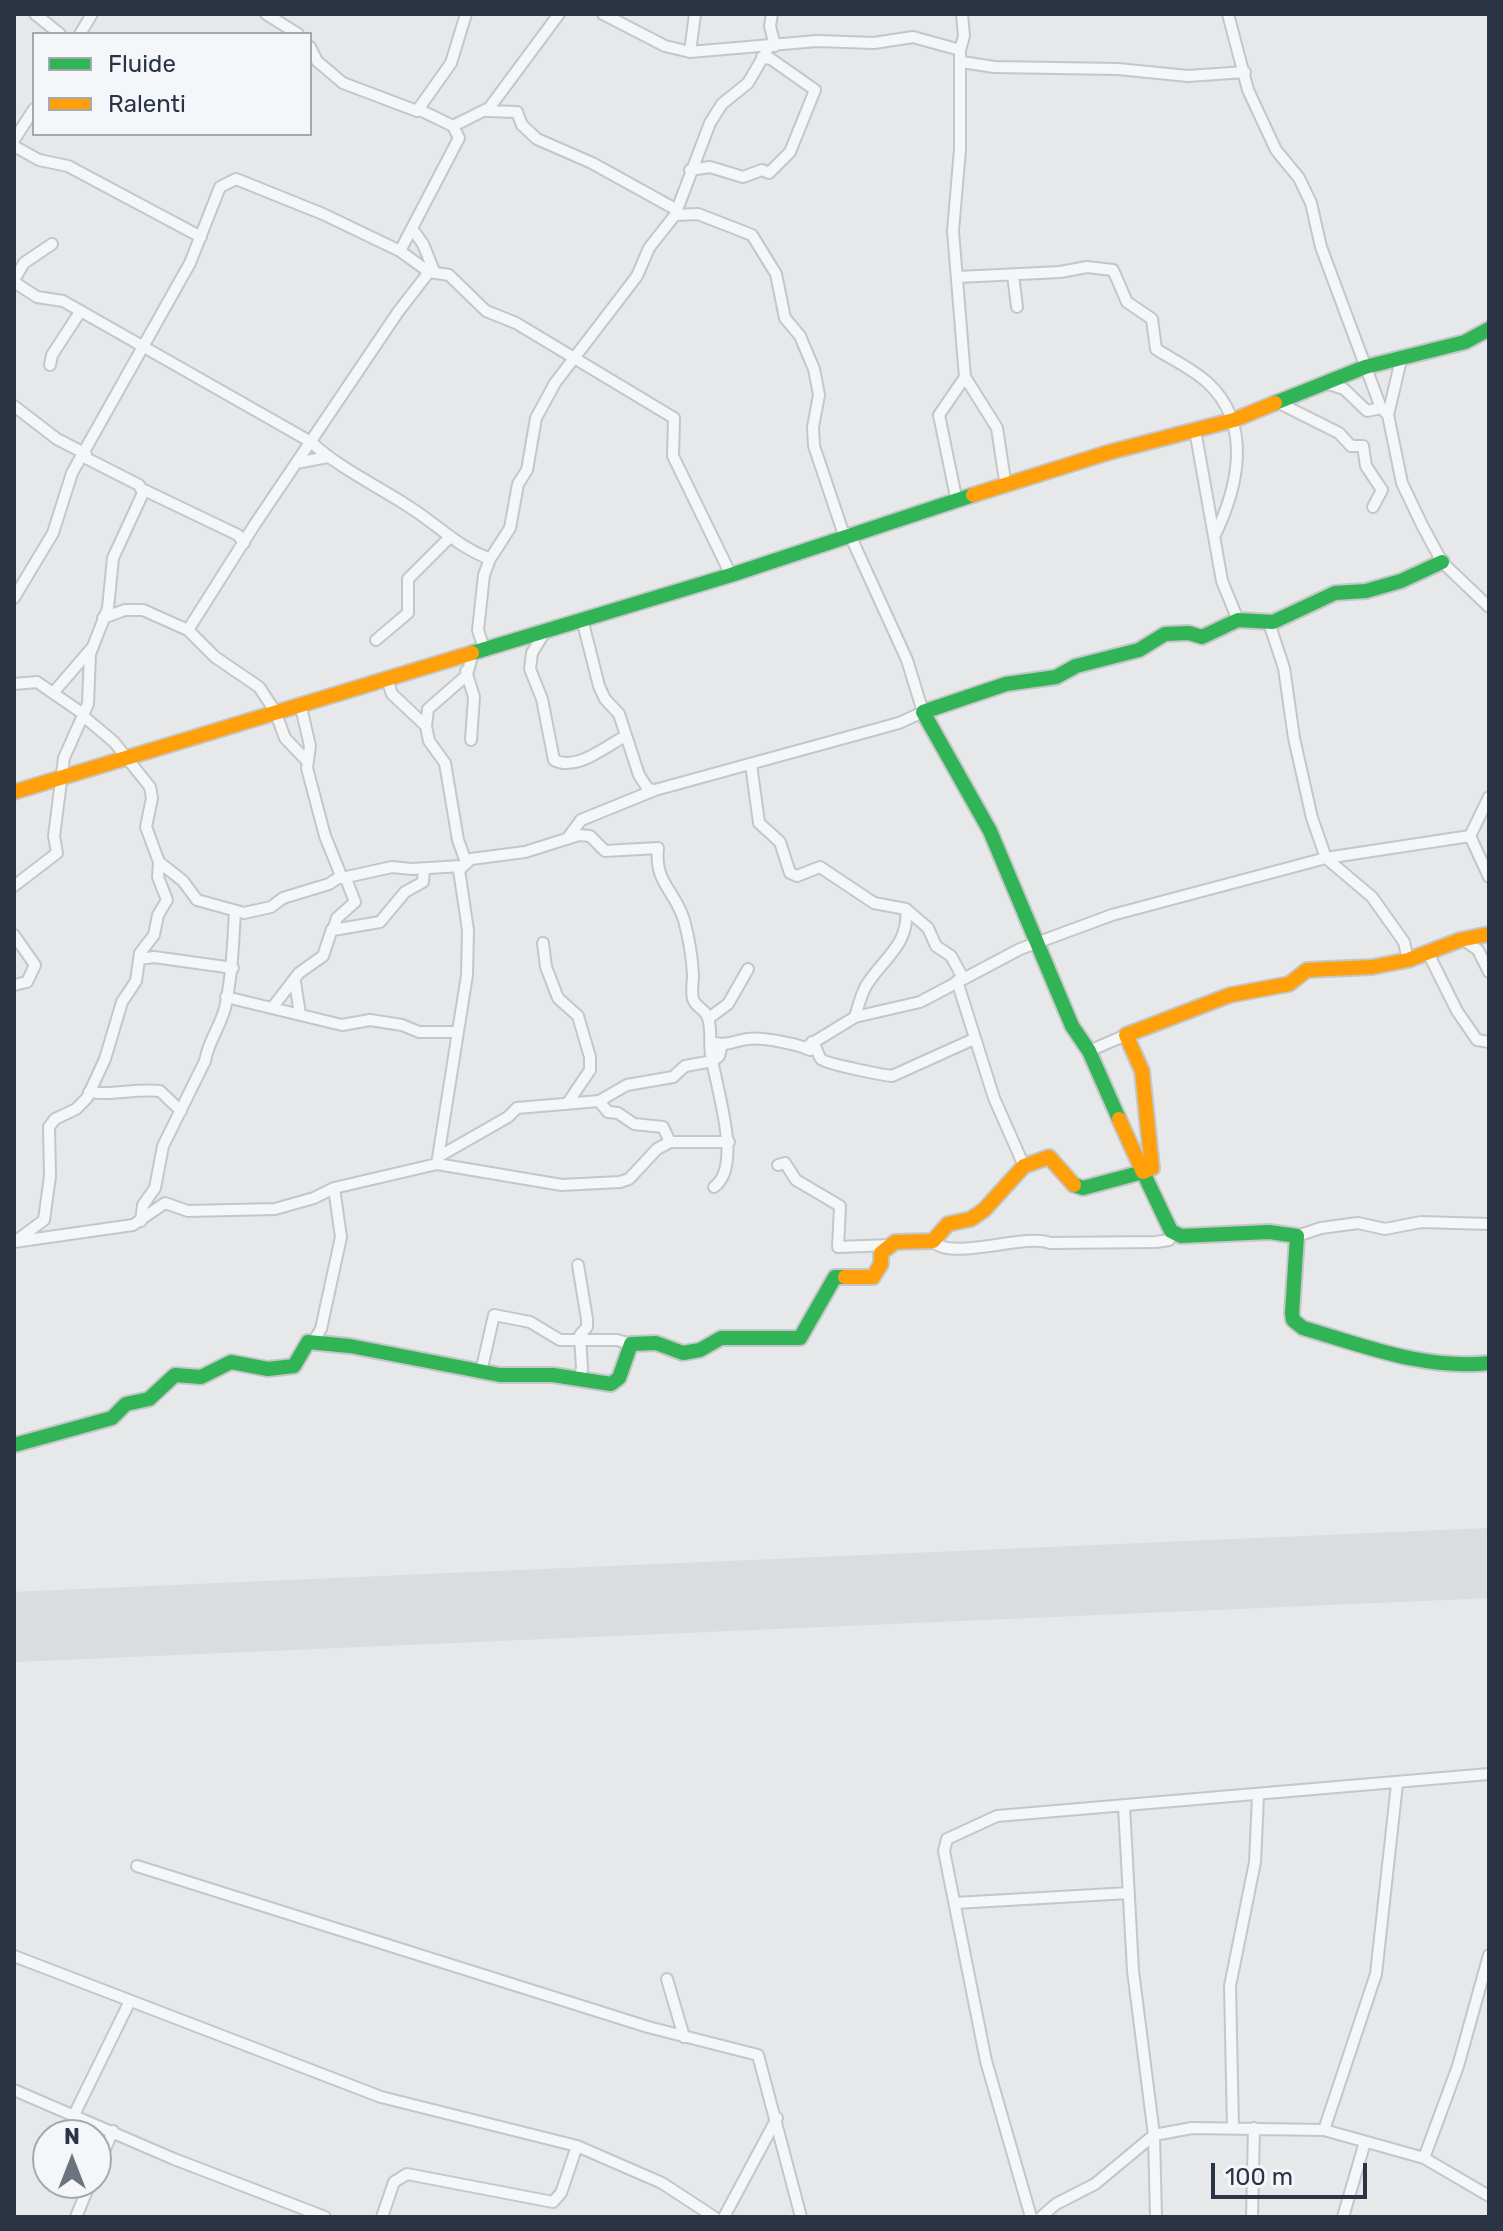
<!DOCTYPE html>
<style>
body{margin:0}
#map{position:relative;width:1503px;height:2231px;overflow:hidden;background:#e6e8ea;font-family:Rubik,sans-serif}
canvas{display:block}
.frame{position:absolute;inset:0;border:16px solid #2b3445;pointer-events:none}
.legend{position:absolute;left:32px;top:32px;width:280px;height:104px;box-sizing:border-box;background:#f4f6f9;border:2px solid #a4a8b1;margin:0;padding:10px 14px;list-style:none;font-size:24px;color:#2b3445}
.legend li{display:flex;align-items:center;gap:16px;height:40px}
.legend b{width:40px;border:2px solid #a4a8b1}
.north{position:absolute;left:32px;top:2119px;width:80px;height:80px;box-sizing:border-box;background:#f4f6f9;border:2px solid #a4a8b1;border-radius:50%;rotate:0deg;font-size:22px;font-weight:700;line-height:32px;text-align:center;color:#2b3445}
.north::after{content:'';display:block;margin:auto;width:28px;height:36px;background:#6c737f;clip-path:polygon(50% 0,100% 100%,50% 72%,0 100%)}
.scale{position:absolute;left:1211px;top:2163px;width:156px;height:36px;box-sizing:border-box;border:4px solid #2b3445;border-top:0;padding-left:10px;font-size:24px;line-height:28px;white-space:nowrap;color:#2b3445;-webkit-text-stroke:6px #f4f6f9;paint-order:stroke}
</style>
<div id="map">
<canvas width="1503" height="2231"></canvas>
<div class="frame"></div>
<ul class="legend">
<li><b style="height:10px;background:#30b455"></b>Fluide</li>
<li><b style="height:10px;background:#ff9f0a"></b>Ralenti</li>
</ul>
<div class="north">N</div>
<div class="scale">100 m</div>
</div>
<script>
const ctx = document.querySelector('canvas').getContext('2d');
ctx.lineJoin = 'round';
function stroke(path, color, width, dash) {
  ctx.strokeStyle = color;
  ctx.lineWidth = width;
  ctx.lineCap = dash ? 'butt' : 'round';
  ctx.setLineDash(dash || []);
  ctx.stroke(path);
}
stroke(new Path2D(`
 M14,1627L1489,1563`), '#dadcde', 70);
const street = new Path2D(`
 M35,14L60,34
 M266,14L298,34
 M559,14L487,111L517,112L522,125L537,139L592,163L677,210
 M603,14L665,46L690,52L817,41L874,43L913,37L960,50V149L953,231L965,377L997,428L1006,487
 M772,14L770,26L775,46
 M1228,14L1248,90L1276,150L1299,178L1311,203L1321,247L1381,408
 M80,34L92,14
 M310,47L317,61L343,83L417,111L451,63L466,14
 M960,50L964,36L962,14
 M690,52L695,14
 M962,62L994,67L1118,69L1188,76L1245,72
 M453,126L487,109
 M14,140L34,109
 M14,146L39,160L68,166L201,237
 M690,170L710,167L743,177L762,170L769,173L790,152L815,90L771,59L762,57
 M675,215L698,214L752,235L776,274L785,318L800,336L814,369L819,395L813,427L814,446L844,535
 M413,230L423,244L434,271
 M400,251L459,138L453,126L420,110
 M1013,275L1017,307
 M958,277L1060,272L1087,267L1113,270L1127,302L1152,319L1156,349C1173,360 1193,369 1208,383C1253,425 1238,488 1214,537
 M14,280L24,263L52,244
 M14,282L37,297L63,301L311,442C340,469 378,486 411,508C439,526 458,547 490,559
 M50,365L52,355L80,312
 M1329,384L1344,389L1367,411L1381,408L1388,415L1402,483L1422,525L1442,562L1489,607
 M1281,404L1339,433L1351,446H1363L1366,466L1382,490L1373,507
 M14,406L57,439L86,454
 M1388,415L1401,360
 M1195,430L1222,581L1238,620
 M296,463L328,457
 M142,489L238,535L244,543
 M957,502L939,415L965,377
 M14,598L53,533L72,473L190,263L220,187L236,179L323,214L400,251L429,272L449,275L486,311L516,323L674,418L673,456L731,575
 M103,618L125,610H143L188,630L215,657L259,687L275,711L285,738L306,760
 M582,619L599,686L605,699L619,714L639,775L648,789L655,790L899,723L923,712L907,660L849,533
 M1269,623L1284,668L1294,738L1312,818L1326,858L1372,897L1404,942L1408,960
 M188,630L255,524L398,312L429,272
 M546,630L532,653L530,669L542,699L554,760C577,772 605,746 626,736
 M376,640L408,613V579L448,539
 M484,649L478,630L484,575L490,559L510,528L518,484L527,470L536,418L555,383L637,276L649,248L675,215L710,123L722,104L748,83L769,47
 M466,671L474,697L471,740
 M386,677L392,694L426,726L429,741L445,763L458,840L466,862
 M14,684L37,682L82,713
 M53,693L91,649
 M300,703L310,746L307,768L325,836L342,878L392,867L412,869L461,866
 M426,726L428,709L467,675L473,652
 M751,764L759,823L780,842L790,873L797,876L820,867L874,903L906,909L928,928L936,946L951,956L962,976
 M1470,836L1489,877
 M567,839L581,820L655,790
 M159,862L183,881L197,900L244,913L271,907L283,898L329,884L341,876
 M346,879L355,902L337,918L333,930L380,922L405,892L423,882L424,869
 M14,886L57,853L54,836L64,758L88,704L90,654L108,608L113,558L143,493L139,485L84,457
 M14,935L35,965L27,982L14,985
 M1462,939L1478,950L1489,972
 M543,943L546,967L558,998L578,1016L590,1057V1070L567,1104
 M1428,953L1457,1011L1477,1040L1489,1042
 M139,959L154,957L233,968
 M957,981L994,1098L1024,1166
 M295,982L300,1014
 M226,997L342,1025L370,1020L402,1025L419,1032H458
 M272,1008L299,973L323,956L332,929
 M855,1017C858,1007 861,995 866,986C882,959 910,945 906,909
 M709,1018L728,1004L748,969
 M812,1042C817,1047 817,1054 821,1059C826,1064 883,1075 892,1076L974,1039
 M717,1043C729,1046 736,1040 748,1039C762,1037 798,1044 810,1050
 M806,1047L855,1017L920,1002L1020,949L1112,915L1326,858L1470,836L1489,797
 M1089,1051L1126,1035
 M89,1092C113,1096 135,1088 160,1091L181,1111
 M599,1101L608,1112L618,1113L634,1124L663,1127L670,1142
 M438,1157L508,1117L517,1108L599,1101L627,1085L673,1077L685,1066L713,1061L719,1056L722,1044
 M437,1164L467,975L468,930L459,870L471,859L525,852L579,835L590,836L605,851L658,848C654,883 675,890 684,920C689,938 692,956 693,975C693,982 691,992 693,999C696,1008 706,1009 708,1018C712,1030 709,1042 711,1054C715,1085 744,1166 714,1187
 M778,1165L785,1163L796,1180L840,1206L838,1247L890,1245
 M141,1221L143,1205L155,1188L163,1146L205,1061C208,1042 220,1027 225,1008C232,976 233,945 235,912
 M1297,1236L1321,1228L1358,1223L1385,1229L1421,1222L1489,1224
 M16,1241L44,1220L50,1176L49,1127L55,1119L76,1109L87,1098L105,1059L122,1002L136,981L140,953L154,935L158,915L167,900L158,877L159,862L146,827L152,798L150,787L114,742L82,715
 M933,1241C950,1262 1024,1233 1050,1243L1156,1242L1169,1240L1171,1231
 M14,1242L133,1225L165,1203L188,1211L275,1209L314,1198L334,1188L437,1164L562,1185L620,1182L629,1179L657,1149L670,1142H729
 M313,1342L321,1329L341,1237L334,1188
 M481,1372L494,1315L530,1322L560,1340H617L631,1344
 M578,1380L582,1369L580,1335L587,1327V1319L578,1265
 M1124,1806L1133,1971L1154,2135L1156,2217
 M137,1866L648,2027L758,2055L801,2217
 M955,1903L1129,1893
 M14,1956L381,2097L577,2146L662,2183L714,2217
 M667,1979L684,2037
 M14,2090L174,2159L325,2217
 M74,2115L130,2001
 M1233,2128L1230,1986L1255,1862L1258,1797
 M1324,2130L1376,1974L1397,1784
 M1424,2158L1458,2066L1489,1955
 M96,2169L113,2131
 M76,2217L90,2183
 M382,2217L394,2182L407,2174L553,2202L561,2193L577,2146
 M724,2217L777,2118
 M1031,2217L986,2061L944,1851L947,1839L997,1816L1489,1774
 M1041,2217L1056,2204L1095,2184L1154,2135L1192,2128L1324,2130L1424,2158L1489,2196
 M1252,2217L1254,2128
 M1343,2217L1365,2142`);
const fast = new Path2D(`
 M1275,403L1365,367L1465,342L1489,329
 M472,653L731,575L973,495
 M1119,1119L1089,1051L1072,1026L990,831L923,712L1006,684L1056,677L1076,666L1139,650L1165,634L1189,633L1202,637L1238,620L1273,622L1335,593L1366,591L1401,581L1442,562
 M1074,1185L1083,1188L1143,1172L1171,1231L1181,1236L1269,1232L1297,1236L1292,1313L1293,1320L1303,1328C1365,1346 1424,1370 1489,1363
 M14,1445L112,1418L126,1404L149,1399L175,1375L201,1377L231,1362L268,1369L294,1366L308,1342L350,1346L500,1375H553L611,1384L619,1378L631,1344L656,1343L683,1353L700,1350L721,1338H800L835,1277H845`);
const slow = new Path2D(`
 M973,495L1110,452L1234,420L1275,403
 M14,792L472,653
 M1119,1119L1143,1172L1152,1168L1142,1071L1126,1035L1230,995L1289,984L1307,970L1372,967L1408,960L1460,940L1489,934
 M845,1277H873L881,1264V1253L895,1242L933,1241L948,1224L971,1219L984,1210L1024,1166L1049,1157L1074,1185`);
stroke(street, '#c4c6c8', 14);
stroke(fast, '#c4c6c8', 18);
stroke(slow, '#c4c6c8', 18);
stroke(street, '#f5f6f7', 10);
stroke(fast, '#30b455', 14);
stroke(slow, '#ff9f0a', 14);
</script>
